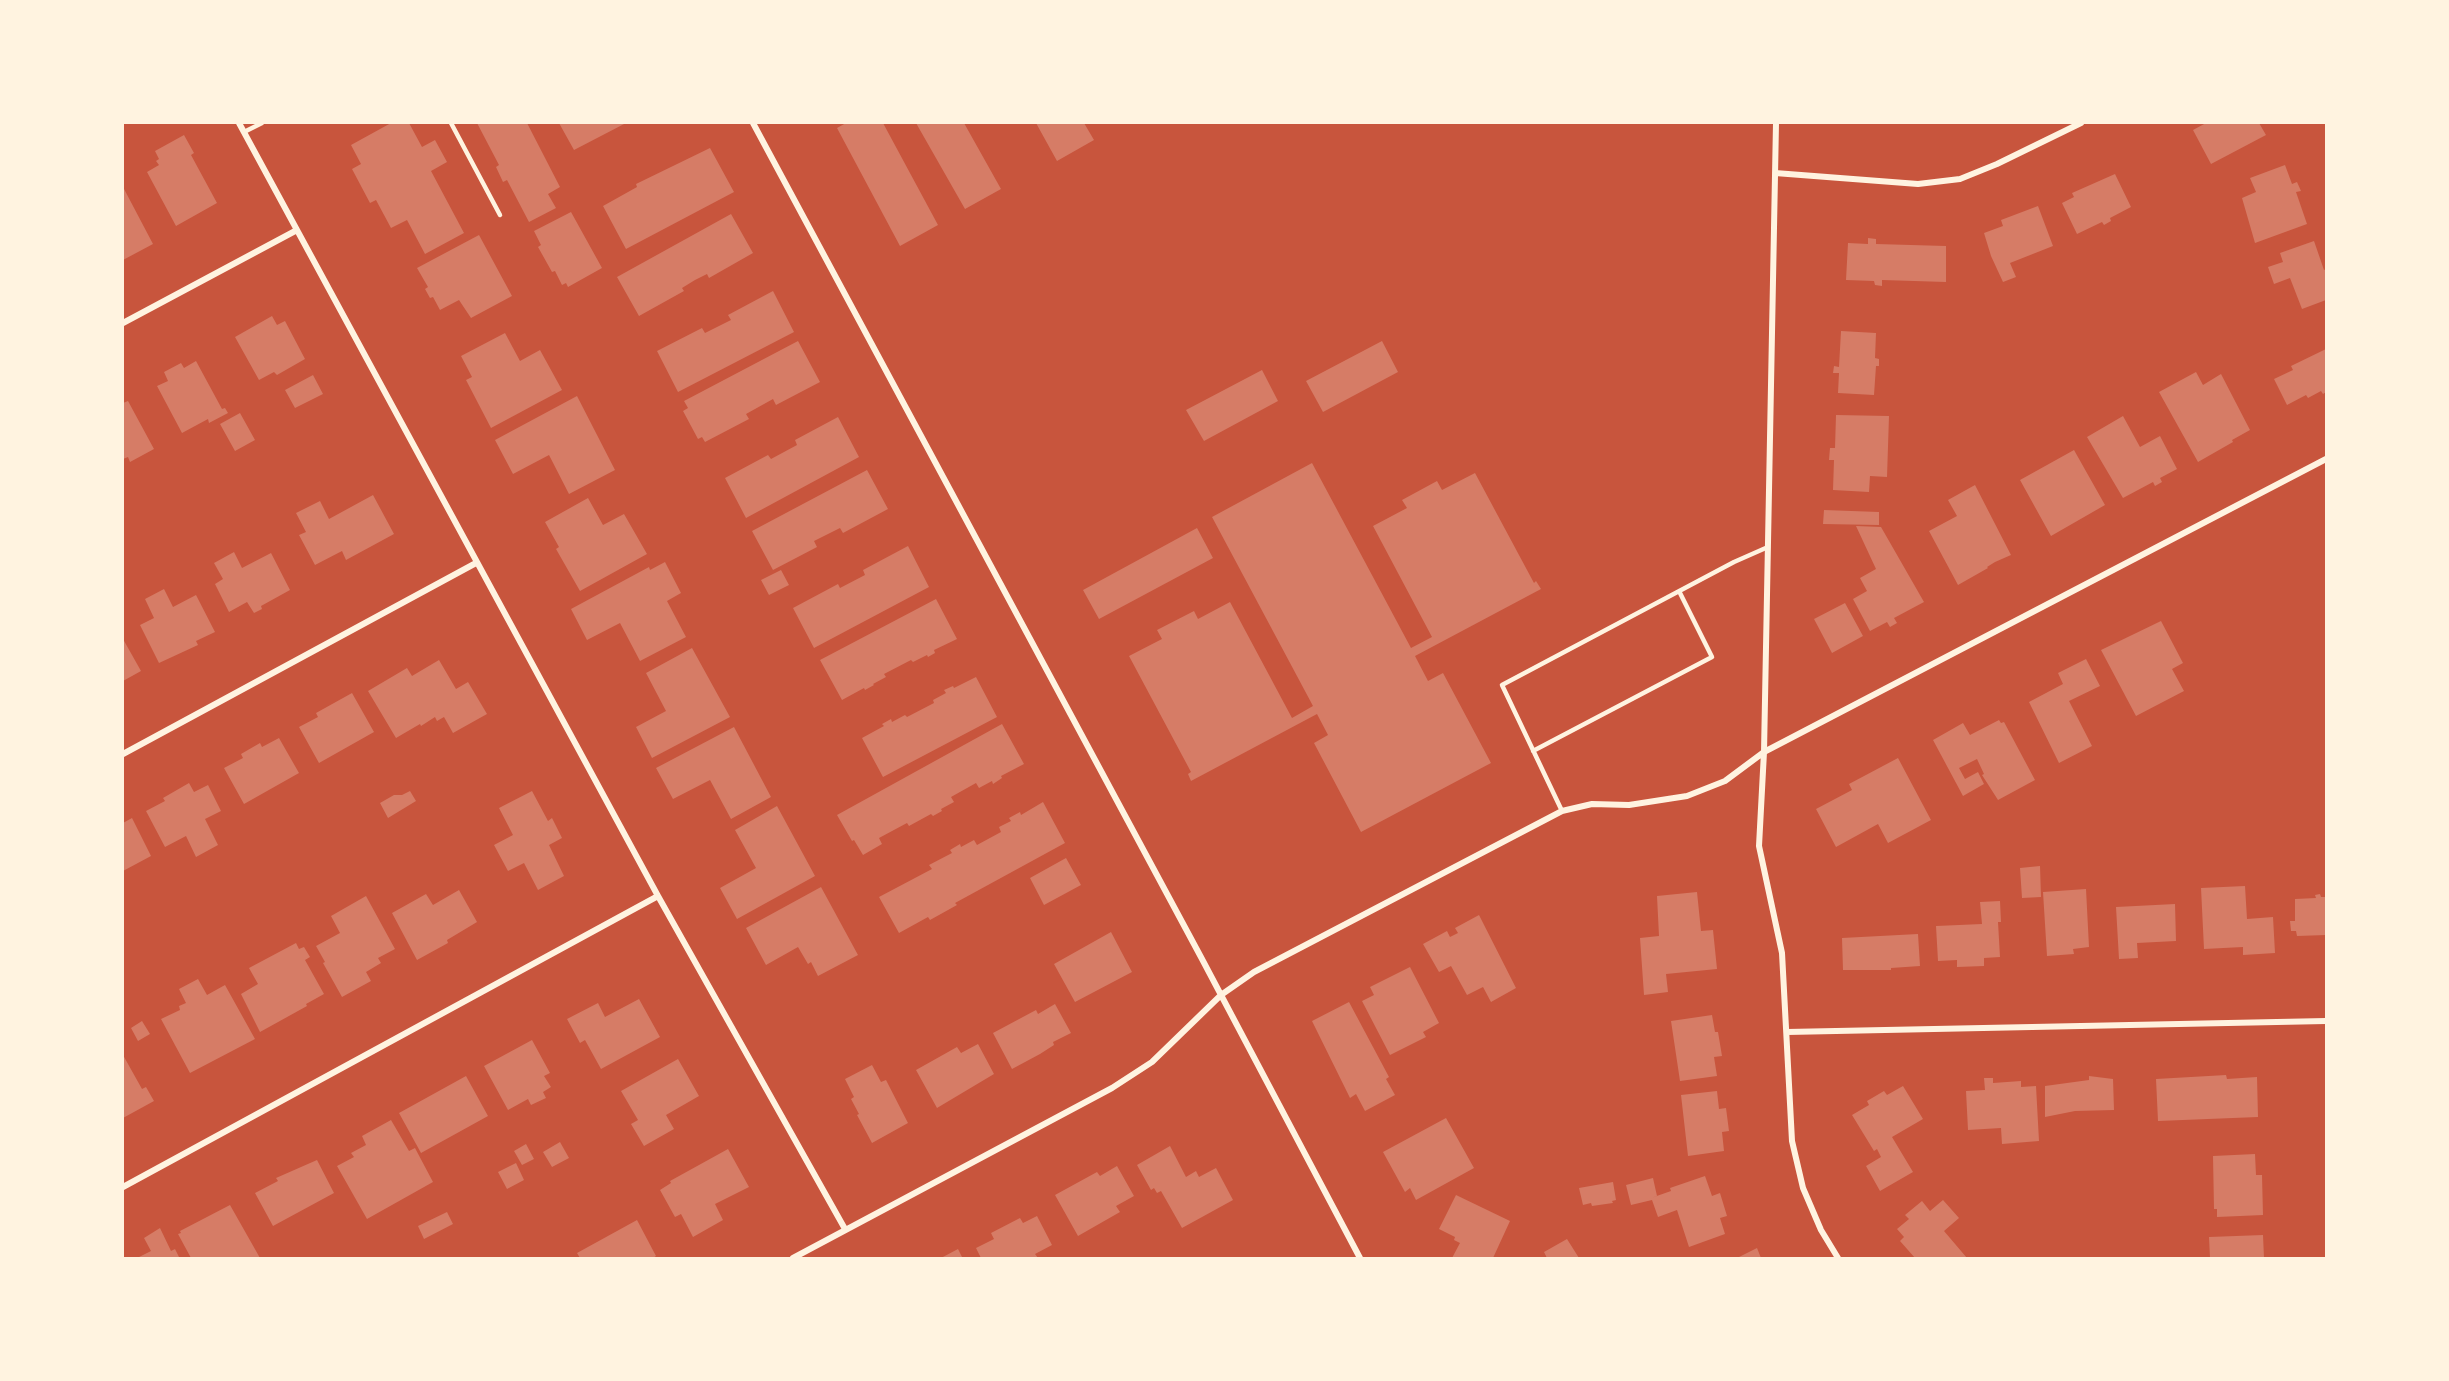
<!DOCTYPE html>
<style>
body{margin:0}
#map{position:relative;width:2449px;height:1381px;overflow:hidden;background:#c8553d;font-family:"Fira Sans Condensed",sans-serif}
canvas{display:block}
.frame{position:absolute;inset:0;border:124px solid #fff3e0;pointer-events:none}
</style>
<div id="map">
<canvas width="2449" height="1381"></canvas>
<div class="frame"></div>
</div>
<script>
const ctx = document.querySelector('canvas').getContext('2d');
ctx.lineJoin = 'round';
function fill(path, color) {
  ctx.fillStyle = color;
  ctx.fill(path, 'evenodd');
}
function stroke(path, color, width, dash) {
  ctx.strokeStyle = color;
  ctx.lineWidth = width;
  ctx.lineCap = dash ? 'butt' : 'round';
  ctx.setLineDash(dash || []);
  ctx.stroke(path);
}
fill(new Path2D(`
 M391,123H409L422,147L435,140L447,162L431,171L464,233L425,254L407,220L391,228L376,200L370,203L352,169L361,164L351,145Z
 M477,123H527L560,187L548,194L556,208L529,222L507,180L503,182L496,167L499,165Z
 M559,123H626L574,150Z
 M846,123H883L938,225L900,246L837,128Z
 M916,123H964L1001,189L965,209Z
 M1036,123H1084L1094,140L1057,161Z
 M2206,123H2259L2266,135L2211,164L2193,130Z
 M184,135L194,153L191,155L217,203L176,226L147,172L159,165L156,161L159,159L155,151Z
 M710,148L734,192L626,249L603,206L637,187L636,184Z
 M2285,165L2292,184L2297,182L2301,191L2296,192L2307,224L2255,243L2242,198L2256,192L2250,178Z
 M2115,174L2131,207L2110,218L2111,221L2104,225L2102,222L2077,234L2062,203L2074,197L2072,193Z
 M123,187L153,244L123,260Z
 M2038,206L2053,246L2010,263L2016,277L2003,282L1991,256L1984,233L2003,226L2001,220Z
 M571,212L602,268L568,287L566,283L562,285L555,271L552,272L538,247L541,245L534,231Z
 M731,214L753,253L709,278L707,274L695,280L682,288L684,291L639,316L617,277Z
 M479,235L512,296L471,318L459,300L440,310L433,297L430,298L425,289L428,287L417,268Z
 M1868,238L1876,239V244L1946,246V282L1882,280V286L1875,285L1874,281L1846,280L1848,243L1868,244Z
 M2314,241L2324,270L2326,269V300L2302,309L2290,278L2274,284L2268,267L2283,262L2280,253Z
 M773,291L794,332L678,392L657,351L702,328L705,333L731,320L728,315Z
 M272,316L277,325L285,321L305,359L277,375L274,372L259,380L235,337Z
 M1841,331L1876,333L1875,358L1879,359V366H1876L1874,395L1838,393L1839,373H1833L1834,366L1839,367Z
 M505,333L520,361L540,350L562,390L491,428L466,380L472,377L461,356Z
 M798,341L820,382L776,405L773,399L746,414L749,419L705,442L702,437L698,439L683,411L688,408L684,401Z
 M1382,341L1398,372L1323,412L1306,381Z
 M2326,349V392L2323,394L2321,391L2308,398L2306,395L2287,405L2274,379L2293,370L2291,366Z
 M196,361L222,409L225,408L228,413L209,423L208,419L182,433L157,386L168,381L164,372L181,363L184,368Z
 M1262,370L1278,401L1204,441L1186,410Z
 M2196,372L2203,385L2221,374L2250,430L2232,440L2233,442L2198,462L2159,392Z
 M313,375L323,394L295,408L285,390Z
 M577,396L615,470L569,494L549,455L513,474L495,440Z
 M128,401L154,449L130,462L128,457L123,459V403Z
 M240,413L255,440L235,451L220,424Z
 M1836,415L1889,416L1887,477L1870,476L1869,492L1833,490L1834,460H1829L1830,448H1835Z
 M2123,416L2140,447L2160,436L2177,469L2160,478L2162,482L2155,486L2153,482L2123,498L2087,437Z
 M838,417L859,457L746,518L725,478L768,455L771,459L797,445L795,440Z
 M2074,450L2105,505L2051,536L2020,480Z
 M1312,463L1411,648L1432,637L1373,526L1407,508L1402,500L1437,481L1442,490L1475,473L1534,583L1536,581L1541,589L1415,656L1428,681L1443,673L1491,763L1361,832L1314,743L1328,735L1317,714L1191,781L1188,774L1191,772L1129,656L1162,639L1157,630L1194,611L1198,619L1230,602L1292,718L1313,706L1212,517Z
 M867,470L888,509L843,533L840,528L814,541L817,547L773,570L752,531Z
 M1975,485L2011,555L1995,562L1987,567L1988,568L1958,585L1929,531L1957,516L1948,500Z
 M373,495L394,534L346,560L342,551L315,565L299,535L306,532L296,513L320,501L329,519Z
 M588,498L603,525L624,514L647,554L580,591L556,549L559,547L545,522Z
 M1824,510L1879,512V525L1823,524Z
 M1856,526L1881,527L1924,602L1894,618L1897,623L1890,627L1887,622L1870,631L1853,599L1867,591L1860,578L1876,569Z
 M1197,528L1213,558L1099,619L1083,590Z
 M908,546L929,587L814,648L793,608L838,584L840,588L865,575L863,570Z
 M234,552L242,568L271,553L290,590L261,606L262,609L254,613L247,602L229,612L215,584L223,579L214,563Z
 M665,562L681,593L667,601L686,637L640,661L620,623L587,640L571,609L649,567L650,570Z
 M781,570L789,585L769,595L761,580Z
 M164,589L173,607L196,595L215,632L196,641L198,645L159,663L140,625L154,618L145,599Z
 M936,599L957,639L934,650L935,653L928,657L927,655L913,662L911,660L884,674L886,677L873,684L874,685L865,690L864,688L842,700L820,660Z
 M1845,603L1863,636L1832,653L1814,619Z
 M2161,621L2183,663L2172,669L2184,691L2136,716L2101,650Z
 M123,639L141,671L123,681Z
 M692,648L730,717L652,758L636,727L666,711L646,673Z
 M2086,659L2100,686L2069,701L2092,746L2059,763L2029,702L2063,684L2058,673Z
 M439,660L456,689L468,682L487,714L453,733L444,717L437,721L435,717L421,726L420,724L396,738L368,691L407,668L412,676Z
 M976,677L997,717L883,777L862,738L884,726L882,724L891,719L892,722L905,715L907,717L934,703L933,700L946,693L944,690L953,686L954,688Z
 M352,693L374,732L319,763L299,727L318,717L316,713Z
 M1999,720L2001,723L2004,722L2035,780L1998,800L1982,775L1984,774L1977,759L1959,768L1965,779L1978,772L1984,784L1963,796L1933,740L1963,723L1970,735Z
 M1002,724L1024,764L1001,776L1002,778L993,784L992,781L979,788L976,783L951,797L954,802L941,809L942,811L933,816L931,814L909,826L907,823L879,838L882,844L863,855L854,840L852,841L837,815Z
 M734,727L771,797L731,819L710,780L673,799L656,768Z
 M279,738L299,773L244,804L224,768L243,758L241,754L260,743L262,747Z
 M1898,758L1931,820L1888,843L1878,824L1836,847L1816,809L1852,790L1849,784Z
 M189,783L194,792L208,785L221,811L205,819L218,845L196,857L186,836L165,847L146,811L165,801L163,798Z
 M410,791L416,801L388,818L380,803L394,795H402Z
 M532,791L548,821L552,818L562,838L549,845L564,876L538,890L524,863L508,871L494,845L513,835L499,808Z
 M1043,802L1065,843L955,903L957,905L930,920L928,917L899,933L879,897L932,869L929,865L952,853L950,850L960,844L961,847L974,840L977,845L1001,832L999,827L1011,821L1009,818L1020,812L1021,815Z
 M777,806L815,876L737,919L720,888L756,868L735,830Z
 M132,818L151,856L123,871V823Z
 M1066,858L1081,885L1044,905L1030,878Z
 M2040,866L2041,897L2022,898L2020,868Z
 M2245,886L2247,919L2273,917L2275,953L2243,955V947L2204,949L2201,888Z
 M821,887L858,955L818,976L811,962L808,964L798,947L766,965L746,928Z
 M2086,889L2089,947L2073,949L2074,954L2047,956L2043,892Z
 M459,890L477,922L447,940L448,943L417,960L392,913L426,894L433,905Z
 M1697,892L1701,931L1713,930L1717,969L1666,974L1668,992L1644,995L1640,938L1659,936L1657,896Z
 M2320,894L2321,897H2326V935L2297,936L2296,931H2291L2290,921H2295V899L2316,898L2315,895Z
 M366,896L395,949L378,958L381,963L366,972L371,981L342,997L323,963L325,962L316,946L340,933L331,916Z
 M2000,901L2001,922H1998L2000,957L1984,958V966L1957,967V960L1938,961L1936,926L1982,924L1980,902Z
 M2175,904L2176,941L2137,943L2138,958L2119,959L2116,907Z
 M1479,915L1516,988L1491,1002L1483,987L1467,995L1451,966L1439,972L1423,944L1447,931L1450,937L1458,933L1455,928Z
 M1111,932L1132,972L1075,1002L1054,964Z
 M1918,934L1920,966L1891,968V970H1843L1842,938Z
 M296,943L299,949L304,947L310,957L305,960L324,994L306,1004L307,1006L260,1032L241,994L258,984L249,968Z
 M1410,967L1439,1023L1423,1032L1426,1037L1390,1055L1362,1001L1374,995L1370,987Z
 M198,979L207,995L225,985L255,1039L190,1073L161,1019L180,1010L179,1006L186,1003L179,989Z
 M639,999L660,1037L601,1069L585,1040L580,1043L567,1019L598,1003L605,1017Z
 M1349,1002L1389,1077L1386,1079L1395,1095L1365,1111L1356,1094L1350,1098L1312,1021Z
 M1055,1004L1071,1033L1053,1042L1054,1045L1040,1054L1012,1069L993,1033L1036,1010L1038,1014Z
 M1712,1015L1715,1032H1718L1722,1056L1714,1057L1717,1076L1680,1081L1671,1021Z
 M142,1021L150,1034L138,1041L131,1028Z
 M532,1040L550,1073L544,1076L551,1087L543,1092L546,1098L531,1105L528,1099L508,1110L484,1066Z
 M978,1044L994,1074L937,1108L916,1070L957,1047L961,1053Z
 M123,1055L142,1089L146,1087L154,1101L123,1118Z
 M678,1059L699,1096L666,1115L674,1129L644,1146L631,1124L638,1120L621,1091Z
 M872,1065L881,1082L886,1080L908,1123L872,1143L857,1115L859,1114L851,1099L854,1097L845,1079Z
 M2226,1075L2227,1079L2257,1077L2258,1117L2158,1121L2156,1079Z
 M466,1076L488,1116L421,1153L399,1113Z
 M2089,1076L2113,1079L2114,1110L2075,1111L2045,1117V1086L2089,1080Z
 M1984,1078H1993V1083L2021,1081V1087L2036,1086L2039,1141L2002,1144L2001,1128L1968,1130L1966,1091L1985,1090Z
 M1903,1086L1923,1119L1892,1137L1913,1172L1880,1191L1866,1166L1881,1157L1877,1149L1874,1151L1852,1115L1869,1105L1867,1101L1884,1091L1887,1095Z
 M1717,1091L1719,1109L1726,1108L1729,1131L1722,1132L1724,1151L1688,1156L1681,1095Z
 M1446,1118L1474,1168L1416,1200L1410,1188L1405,1192L1383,1152Z
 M391,1120L409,1151L415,1148L433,1182L367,1219L337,1166L354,1157L351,1153L366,1145L362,1136Z
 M560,1142L569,1158L552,1167L543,1152Z
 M526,1144L534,1159L522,1165L514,1151Z
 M1170,1146L1186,1177L1196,1171L1199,1177L1216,1168L1233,1200L1182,1228L1161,1191L1157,1193L1154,1188L1151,1190L1137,1165Z
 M728,1149L749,1187L715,1204L723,1220L693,1237L681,1214L675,1217L660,1190L671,1183L670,1181Z
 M2255,1154L2256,1175H2262L2263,1215L2217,1217V1209H2214L2213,1156Z
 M317,1160L334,1193L273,1226L255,1193L278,1181L276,1178Z
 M516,1163L524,1180L507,1189L498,1172Z
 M1117,1166L1134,1196L1116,1206L1120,1212L1078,1236L1055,1195L1097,1172L1100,1176Z
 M1705,1176L1712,1196L1720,1193L1727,1216L1720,1218L1725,1234L1689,1247L1677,1210L1658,1217L1652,1200L1631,1205L1626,1185L1653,1178L1657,1196L1651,1198L1671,1191L1670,1188Z
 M1613,1182L1616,1200L1612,1201L1613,1203L1592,1206L1591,1203L1583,1205L1579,1188Z
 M1456,1195L1510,1221L1493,1258H1452L1460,1243L1454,1240L1455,1237L1439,1229Z
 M1943,1200L1959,1218L1944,1231L1967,1258H1915L1900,1241L1904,1237L1897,1229L1909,1219L1905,1215L1922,1201L1930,1211Z
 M230,1205L260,1258H191L178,1234L181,1233L180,1231Z
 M447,1212L453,1224L424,1239L418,1226Z
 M1037,1216L1052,1245L1035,1254L1038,1258H981L976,1248L994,1239L991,1233L1020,1218L1023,1223Z
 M637,1220L656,1256L653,1258H580L577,1253Z
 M160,1228L171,1251L175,1249L179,1257L137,1258L151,1251L144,1238Z
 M2263,1235L2264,1258H2210L2209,1237Z
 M1567,1239L1579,1258H1547L1544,1252Z
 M1757,1248L1761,1258H1737Z
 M958,1249L962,1257L960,1258H941Z`), '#d67c66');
stroke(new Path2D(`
 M451,123L500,215
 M244,132L262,123
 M1533,751L1712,657L1679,591
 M1562,811L1502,685L1734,562L1768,547`), '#fff3e0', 4.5);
stroke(new Path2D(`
 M239,123L658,896L845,1229
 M753,123L1202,959L1360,1258
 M1776,123L1764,752L1759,846L1782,953L1792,1141L1803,1188L1821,1230L1838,1258
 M1775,173L1918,184L1960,179L1997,164L2081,123
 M123,323L297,230
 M123,754L476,563
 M1787,1032L2326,1021
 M123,1187L658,896
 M793,1258L1112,1088L1152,1062L1221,995L1254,972L1562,811L1592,804L1629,805L1687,796L1725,781L1764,752L2326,459`), '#fff3e0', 6);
</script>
